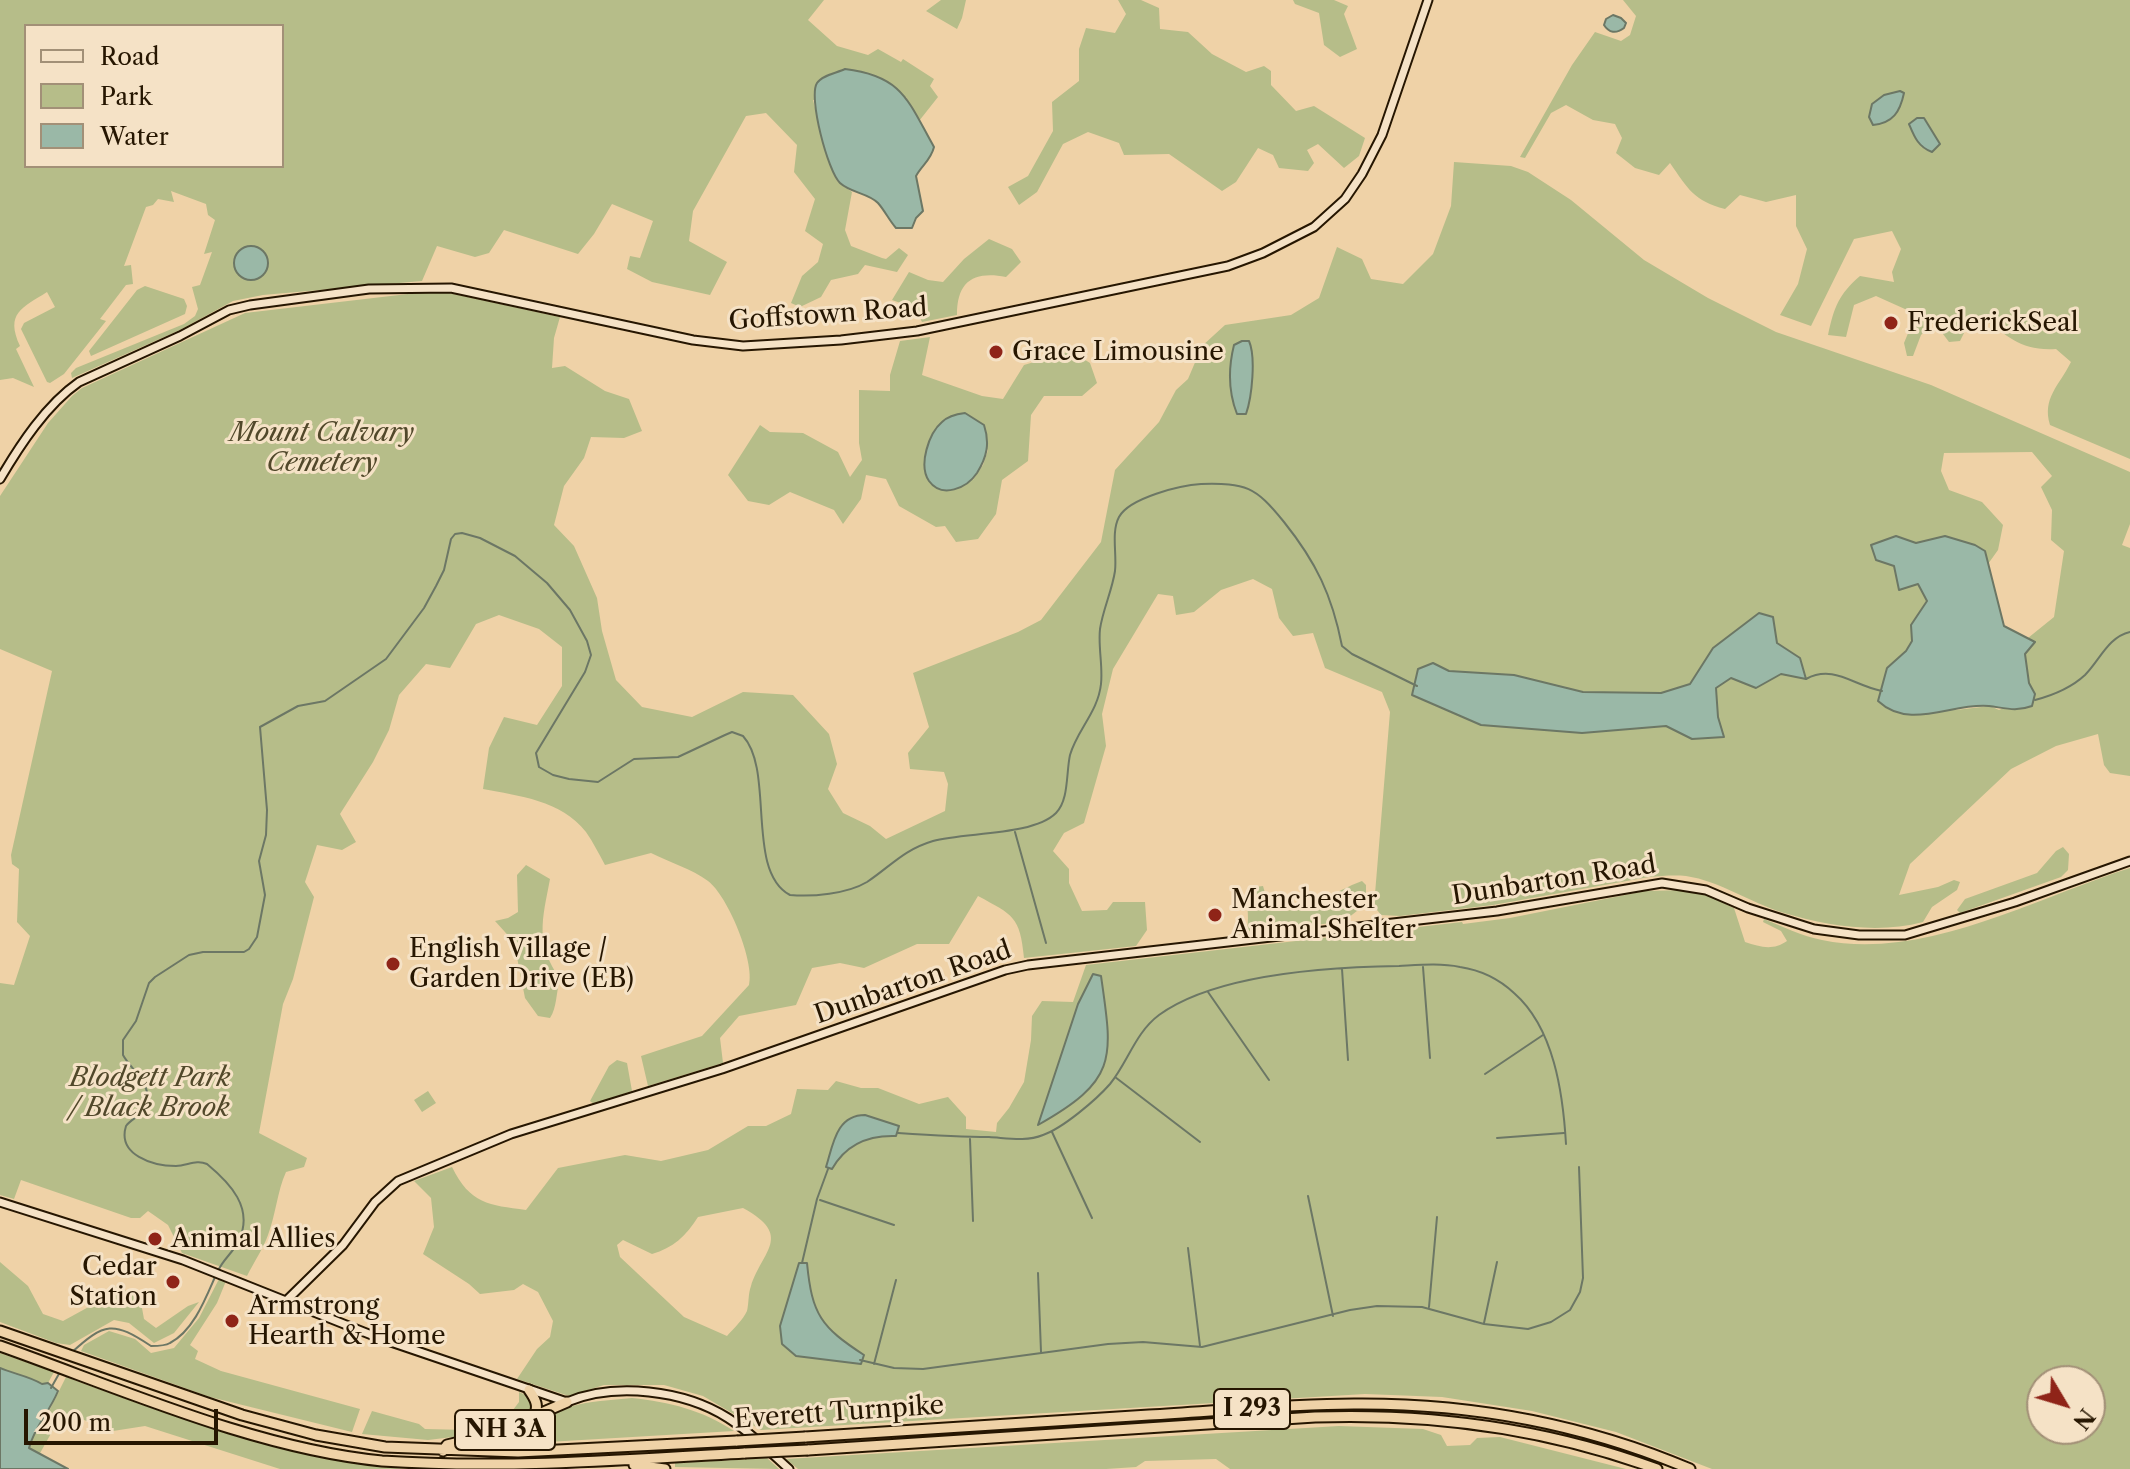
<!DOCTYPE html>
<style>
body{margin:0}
#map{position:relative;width:2130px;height:1469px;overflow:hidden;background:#efd2a7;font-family:"Libre Caslon Text",serif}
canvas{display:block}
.legend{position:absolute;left:24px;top:24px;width:260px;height:144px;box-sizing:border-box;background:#f5e2c6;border:2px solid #a29077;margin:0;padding:10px 14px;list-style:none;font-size:24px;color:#261601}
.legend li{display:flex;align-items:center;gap:16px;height:40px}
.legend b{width:40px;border:2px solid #a29077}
.north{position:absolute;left:2026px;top:1365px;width:80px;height:80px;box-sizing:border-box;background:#f5e2c6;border:2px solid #a29077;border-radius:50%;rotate:128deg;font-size:22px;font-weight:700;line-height:32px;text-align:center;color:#261601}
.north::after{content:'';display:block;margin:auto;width:28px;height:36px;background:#8f2418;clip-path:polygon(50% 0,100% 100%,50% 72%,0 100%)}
.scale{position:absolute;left:24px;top:1409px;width:194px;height:36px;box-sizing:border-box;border:4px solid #261601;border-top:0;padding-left:10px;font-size:24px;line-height:28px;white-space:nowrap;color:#261601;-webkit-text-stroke:6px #f5e2c6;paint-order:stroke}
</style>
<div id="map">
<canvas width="2130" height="1469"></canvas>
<ul class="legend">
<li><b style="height:10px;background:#f5e2c6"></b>Road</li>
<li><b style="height:22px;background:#b6bd89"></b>Park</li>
<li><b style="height:22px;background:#9ab8a7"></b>Water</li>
</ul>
<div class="north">N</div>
<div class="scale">200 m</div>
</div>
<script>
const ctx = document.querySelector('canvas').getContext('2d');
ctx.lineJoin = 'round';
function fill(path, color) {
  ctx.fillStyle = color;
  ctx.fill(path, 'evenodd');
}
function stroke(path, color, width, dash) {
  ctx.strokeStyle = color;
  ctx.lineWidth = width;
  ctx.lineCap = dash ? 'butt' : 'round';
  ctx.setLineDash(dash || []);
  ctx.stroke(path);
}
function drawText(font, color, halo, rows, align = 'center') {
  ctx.font = font + ' "Libre Caslon Text",serif';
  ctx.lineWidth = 6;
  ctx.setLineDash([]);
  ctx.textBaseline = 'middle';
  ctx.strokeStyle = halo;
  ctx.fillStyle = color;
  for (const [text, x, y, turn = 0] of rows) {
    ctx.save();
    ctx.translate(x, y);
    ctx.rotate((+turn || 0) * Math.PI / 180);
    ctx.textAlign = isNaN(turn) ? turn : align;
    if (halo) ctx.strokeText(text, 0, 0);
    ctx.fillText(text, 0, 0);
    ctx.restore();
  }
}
fill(new Path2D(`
 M0,0H824L808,20L837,46L868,55L878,49L901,62L903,59L934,79L930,86L938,97L919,121L906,97L813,100L829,162L837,181L852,192L845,230L851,246L882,258L886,259L899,248L908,255L897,272L865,265L858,274L831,280L821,297L800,307L791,303L802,276L818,262L823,244L805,231L815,199L794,172L797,145L766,113L746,116L693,211L689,241L727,262L710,295L652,282L627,269L630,256L640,258L653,221L612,204L594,234L578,254L504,230L489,253L475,257L437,246L422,281L263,295L233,301L180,330L72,378L71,373L76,368L184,324L195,316L198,309L192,287L200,285L212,252L204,254L215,220L208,215L206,204L171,191L174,202L158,199L153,205L146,207L124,266L131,265L133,284L126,285L100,319L106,321L64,374L50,383L47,382L21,329L24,323L55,307L47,292C22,308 5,313 20,346L16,349L34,387L13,378L0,380ZM26,26H282V166H26Z
 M941,0H966L962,18L957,29L926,11Z
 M1118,0H1141L1159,8L1160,29L1188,32L1212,54L1246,72L1264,66L1271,71V85L1296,111L1314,106L1365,138L1359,156L1344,168L1318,144L1307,150L1314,163L1308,171L1279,168L1273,155L1258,148L1236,182L1222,191L1169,154L1124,155L1119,143L1088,132L1063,144L1037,192L1019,205L1008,187L1028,176L1053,131L1052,102L1079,81V49L1086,28L1115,33L1126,14Z
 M1293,0H1334L1348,6L1344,14L1357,49L1340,57L1324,45L1319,13L1295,4Z
 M1623,0H2130V459L2050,425C2042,398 2059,386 2071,362L2056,349C2020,351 2010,337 1982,318L1969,323L1960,341L1949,342L1934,322L1921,335L1913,356H1907L1904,343L1916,314L1876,296L1854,305L1846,337L1828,335C1834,307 1839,294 1860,276L1894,282L1892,272L1901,249L1892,231L1854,239L1811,326L1780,315L1798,284L1807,249L1796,226V195L1766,202L1740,195L1725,209C1694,201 1688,189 1670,163L1659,175L1635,168L1616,153L1622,138L1615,124L1593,120L1566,105L1551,113L1525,158L1520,157L1572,65L1595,32L1621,41L1630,35L1636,16Z
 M1454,162L1511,166L1528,172L1571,200L1644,260L1708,298L1776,332L1931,385L2130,472V524L2122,545L2130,548V776L2110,773L2104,765L2098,734L2056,746L2011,769L1910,864L1899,895L1938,887L1954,880L1960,882L1957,890L1932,907L1923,922C1878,934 1828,926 1784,913C1751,903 1720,881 1686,876C1674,875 1661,876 1649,877L1493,905L1400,916L1381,915L1374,906L1390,712L1382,692L1325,668L1313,633L1293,636L1279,618L1272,589L1253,579L1221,590L1194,612L1176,615L1173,596L1158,594L1113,669L1102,714L1106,746L1084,823L1064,833L1053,851L1069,869V883L1082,911L1107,910L1113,902H1145L1147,930L1136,946L1024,958C1020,916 1013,915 978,896L949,944H917L864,968L840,963L812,968L796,1005L739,1016L720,1038L723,1063L648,1086L641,1056L702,1036L749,985C755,962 728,896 708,881C692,869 669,862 651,853L605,865C599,854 593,842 586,832C561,800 519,796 483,789L489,748L504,717L537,725L562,686V647L539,629L499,615L476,624L450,668L426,664L399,695L389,730L373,762L340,814L356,842L342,850L317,845L305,882L314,897L293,979L283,1004L259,1133L307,1158L304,1167L286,1172C277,1192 276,1214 268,1235C263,1249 254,1262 247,1276L182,1253L168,1225L148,1211L140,1218H131L21,1180L14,1199L0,1195V983L14,985L30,936L17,922L19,869L12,864L11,855L52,671L0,649V496L48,423L72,396L82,388L245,313L425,292L449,293L560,317L554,338L552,368L565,366L605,391L629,399L642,431L624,438L591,437L584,458L564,486L554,525L574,546L597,598L602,631L616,680L642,707L692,717L743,692L793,695L829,734L837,764L828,789L843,813L870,826L886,839L945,811L948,784L944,772L910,769L908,753L929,727L913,673L1018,632L1041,620L1101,542L1115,470L1159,422L1176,390L1188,379L1202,346L1225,325L1291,315L1319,298L1337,247L1362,259L1371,279L1403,284L1433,254L1451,206ZM2032,452L2052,476L2041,487L2052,510L2051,540L2064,551L2054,617L2028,638L2035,642L2025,654L2029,683L2035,694L1999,710L1990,706L1956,710L1886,668L1906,651L1912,641L1911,625L1927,600L1918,584L1899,590L1894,565L1896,536L1916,543L1945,536L1985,551L1988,564L1998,550L2003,525L1982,502L1949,490L1941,471L1944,453Z
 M989,239L1012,249L1021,262L1006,277C974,271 957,281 957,315L922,322L915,308L892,300L909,272L928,280L943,282L964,259Z
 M145,286L184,299L187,306L185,314L91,356L89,351L137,290Z
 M930,337L922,375L982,396L1003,399L1024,365L1071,351L1090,363L1097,383L1082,396H1044L1031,415L1028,461L1002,480L996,514L978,539L956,542L945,526L936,527L899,506L886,479L866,475L861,499L843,524L834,510L790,492L769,505L748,501L728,475L760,425L770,432L803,433L838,452L850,477L862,460L859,443V390L890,391V375L900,341ZM954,415L988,450L983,465L973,480L931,438L942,422Z
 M2063,847L2069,854L2068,870L2061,877L1960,913L1957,910L1965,899L2037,873L2056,851Z
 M526,865L550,879C542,921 535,943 560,979C556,992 557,1008 550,1018L538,1016L525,998L514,942L495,921L508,918L518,912L517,875Z
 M2130,868V1469H1712L1616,1432L1532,1411L1442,1397L1365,1394L761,1430L703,1396L664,1385H604L569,1396L517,1379L537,1349L550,1337L553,1321L538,1292L523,1284L514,1290L480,1294L469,1284L423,1254L434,1227L431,1198L414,1181L452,1167C470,1204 489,1205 526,1210L558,1168L625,1155L661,1161L708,1150L748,1126H766L791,1114L797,1089L828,1090L836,1081L861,1088H878L919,1104L948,1097L966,1117V1129L996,1132L997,1123L1009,1108L1024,1082L1031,1040L1032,1016L1042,1001L1073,1002L1086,965L1462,922L1463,924L1510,918L1645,891L1687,890L1706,895L1734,908L1745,942C1760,947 1773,951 1787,941L1781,931L1763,922L1764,919C1783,927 1802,936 1822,940C1924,961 2035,898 2130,868ZM743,1208C794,1236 762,1251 751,1286C748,1294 749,1303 747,1311C743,1320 733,1329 727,1336L684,1317L620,1257L617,1245L623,1240L652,1254C673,1248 686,1236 698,1217ZM2042,1381H2090V1429H2042Z
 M1362,881L1366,885V904L1344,921L1253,934L1247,929C1250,914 1245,903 1248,888L1263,886L1270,910C1303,916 1332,892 1362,881Z
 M617,1060L627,1063L632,1091L594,1104L590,1101L609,1066Z
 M428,1091L436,1103L422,1112L414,1100Z
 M0,1262L28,1286L43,1314L63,1321L105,1298L116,1286L140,1297L144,1319L156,1328L188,1306L199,1302L174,1333L154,1343L129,1323L114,1320L70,1345L56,1343L0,1322Z
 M219,1279L226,1281L217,1303L190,1345L198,1351L195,1359L221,1371L360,1409L352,1432L210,1397L81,1351L84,1345L109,1331L135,1339L151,1353L174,1348L199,1318Z
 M0,1353L54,1372L48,1383L42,1384C29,1376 14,1374 0,1368Z
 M66,1377C177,1418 286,1458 405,1469H280L145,1426L113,1431L71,1415L58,1421L39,1455L29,1449L31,1439L42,1425Z
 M519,1392C545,1402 532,1416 513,1423V1410L519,1402Z
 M632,1398C670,1402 702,1410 734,1431L480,1446L479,1443C510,1434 538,1418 569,1407C589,1401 611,1400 632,1398Z
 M372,1411L419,1424L425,1429L469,1430L478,1434L428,1440L362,1434Z
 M1339,1426L1423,1429L1441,1435L1447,1446L1470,1445L1477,1438L1500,1437L1626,1469H1230L1216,1459L1145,1461L1136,1467L1106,1469H798L786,1459Z
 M767,1458L779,1469L675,1467V1463Z`), '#b6bd89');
const water = new Path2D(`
 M1613,15L1621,18L1626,23L1624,28C1616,34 1609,33 1604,25L1606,19Z
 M845,69C903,76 908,101 934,147C931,160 922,165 916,176L923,211L916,218L912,228H896C889,220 885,211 878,203C868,193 851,193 840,183C828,172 808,97 817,83C822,75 837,73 845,69Z
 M1900,91L1904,93C1900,112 1893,123 1873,125L1869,117L1872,104L1884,95Z
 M1917,118H1924L1940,144L1932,152C1918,147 1914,136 1909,124Z
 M234 263a17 17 0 1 1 34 0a17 17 0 1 1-34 0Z
 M1242,341H1249C1256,357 1252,397 1246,414H1237C1228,391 1228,369 1234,345Z
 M965,413L984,425C990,443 987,457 977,473C967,488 942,499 929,481C918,465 929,433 942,422C948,416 957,414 965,413Z
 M1896,536L1916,543L1945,536L1975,545L1985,551L2004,626L2035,642L2025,654L2029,683L2035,694L2032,706C2016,712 2005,708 1989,706C1953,702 1910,731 1878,701L1887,668L1906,651L1912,641L1911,625L1927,601L1918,584L1899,590L1894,566L1876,560L1871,545Z
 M1759,613L1773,617L1777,643L1800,658L1806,679L1781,674L1756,688L1731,678L1716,688L1718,717L1724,737L1692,739L1666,726L1582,733L1481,725L1412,695L1418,669L1433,663L1449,671L1514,675L1583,692L1661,693L1690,684L1713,648Z
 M1093,974L1101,976C1113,1059 1118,1080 1038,1125L1078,1004Z
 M865,1115L899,1126L896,1136C868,1135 846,1144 832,1169L826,1167C833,1145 836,1115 865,1115Z
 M799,1263H807C812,1315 821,1327 864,1355L861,1364L796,1356L782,1344L780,1326Z
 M0,1368C14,1374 29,1376 42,1384L48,1383L58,1391C50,1411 34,1428 29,1448L68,1469H0Z`);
fill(water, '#9ab8a7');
stroke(water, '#6c7765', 2);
stroke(new Path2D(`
 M1806,679C1834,664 1854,686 1882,691
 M2035,700C2054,695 2071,688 2085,675C2100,660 2108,637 2130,632
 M1015,832L1046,943
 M1423,967L1430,1058
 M1342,969L1348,1060
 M1208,992L1269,1080
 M1485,1074L1543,1035
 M1115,1077L1200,1142
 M1052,1132L1092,1218
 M898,1133C928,1135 959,1137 989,1137C1007,1138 1026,1142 1043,1135C1063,1128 1096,1100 1110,1084C1128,1062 1135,1033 1159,1015C1217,973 1330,967 1399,966C1419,965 1440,963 1460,967C1480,970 1499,979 1514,993C1554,1028 1563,1093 1566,1144
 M1497,1138L1564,1133
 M970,1139L973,1221
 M1308,1196L1333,1316
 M820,1200L894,1225
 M1188,1248L1200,1346
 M802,1263L817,1199L828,1169
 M218,1271C223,1259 234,1252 239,1240C254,1208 230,1183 207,1164C196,1159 187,1166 176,1166C153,1166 117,1155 126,1126C131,1119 141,1116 145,1108C156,1087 131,1070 123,1055V1040L136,1021L149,983L155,977L189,955L203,952H244L249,949L257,937L265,895L259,861L266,835L267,810L260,727L298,706L325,701L386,659L424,608L436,586L444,570L451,539L455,534L462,533L480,538L515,556L547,583L570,610L587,641L591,655L585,672L536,753L539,767L553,775L569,779L598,782L634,759L678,757L725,735L732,732L743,736C775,771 745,871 790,895C812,897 847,894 867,882C891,866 903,850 933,841C964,832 1033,836 1056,813C1069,800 1066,773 1070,755C1077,730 1098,712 1101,684C1103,666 1098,647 1100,629C1103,609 1112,591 1115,571C1117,554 1111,532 1119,517C1129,498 1181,485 1201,484C1246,483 1255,486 1284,522C1316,562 1332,595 1342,646L1352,654L1417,686
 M1038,1273L1041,1352
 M1429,1307L1437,1217
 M1484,1323L1497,1262
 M71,1353C105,1322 113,1321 151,1346C157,1346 165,1346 170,1343C193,1331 205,1300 215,1277
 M860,1360L894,1368L923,1369L1108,1344L1143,1342L1202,1347L1350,1310L1377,1306L1422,1307L1484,1324L1528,1329L1551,1322L1570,1310L1580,1292L1583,1278L1579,1167
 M874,1364L896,1280
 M51,1388L60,1372`), '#6c7765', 2);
const secondary = new Path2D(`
 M0,479C20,445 46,405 79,382L180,336L229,310L250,305L369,289L451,288L693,340L743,346L841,340L917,331L1228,266L1263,253L1314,227L1345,199L1362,174L1382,135L1428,0
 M0,1202L183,1260L379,1338L567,1402C615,1382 684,1390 728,1418C750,1432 769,1451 789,1469
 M287,1300L343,1245L375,1202L398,1181L511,1134L722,1069L1005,970L1028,965L1497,911L1662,883L1706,890L1748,908L1814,929L1859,935H1905L2015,902L2130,861`);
const highway = new Path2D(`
 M0,1331L242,1415L316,1435L385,1447L518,1452L737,1441
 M0,1346C119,1388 256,1449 382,1461C502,1469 625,1460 745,1453
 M529,1390C536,1400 539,1406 534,1417
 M805,1437C919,1430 1034,1423 1149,1415C1217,1411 1286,1404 1354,1404C1469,1403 1584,1424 1690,1469
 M808,1450L1315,1417C1434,1413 1546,1428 1657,1469
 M443,1451L447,1445L493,1434L567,1402
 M634,1465L665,1469`);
stroke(secondary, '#261601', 11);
stroke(highway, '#261601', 13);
stroke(secondary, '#f5e2c6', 7);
stroke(highway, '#efd2a7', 9);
const highwayBridge = new Path2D(`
 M737,1441L805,1437
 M745,1453L808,1450`);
stroke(highwayBridge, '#261601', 13, []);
stroke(highwayBridge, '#efd2a7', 9);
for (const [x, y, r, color] of [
 [1891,323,8,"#8f2418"],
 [996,352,8,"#8f2418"],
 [1215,915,8,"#8f2418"],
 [393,964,8,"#8f2418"],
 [155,1239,8,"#8f2418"],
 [173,1282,8,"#8f2418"],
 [232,1321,8,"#8f2418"]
]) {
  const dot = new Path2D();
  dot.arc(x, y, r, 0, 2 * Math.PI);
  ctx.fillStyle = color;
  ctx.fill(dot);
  stroke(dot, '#f5e2c6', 3);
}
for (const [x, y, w] of [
 [1252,1409,76],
 [505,1430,100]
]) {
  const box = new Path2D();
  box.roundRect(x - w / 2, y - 20, w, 40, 6);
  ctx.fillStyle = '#f5e2c6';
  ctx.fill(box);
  stroke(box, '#261601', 2);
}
drawText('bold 24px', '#261601', null, [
 ["I 293",1252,1409],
 ["NH 3A",505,1430]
]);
drawText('26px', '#261601', '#f5e2c6', [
 ["Goffstown Road",828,315,-4],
 ["Dunbarton Road",1554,881,-9],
 ["Dunbarton Road",913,983,-19],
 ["Everett Turnpike",839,1413,-4]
]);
drawText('26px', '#261601', '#f5e2c6', [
 ["FrederickSeal",1907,323],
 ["Grace Limousine",1012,352],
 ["Manchester",1231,900],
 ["Animal Shelter",1231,930],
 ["English Village /",409,949],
 ["Garden Drive (EB)",409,979],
 ["Animal Allies",171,1239],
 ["Cedar",157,1267,"right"],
 ["Station",157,1297,"right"],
 ["Armstrong",248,1306],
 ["Hearth & Home",248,1336]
], 'left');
drawText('italic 26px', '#51482a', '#f5e2c6', [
 ["Mount Calvary",322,433],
 ["Cemetery",322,463],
 ["Blodgett Park",150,1078],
 ["/ Black Brook",150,1108]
]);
</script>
